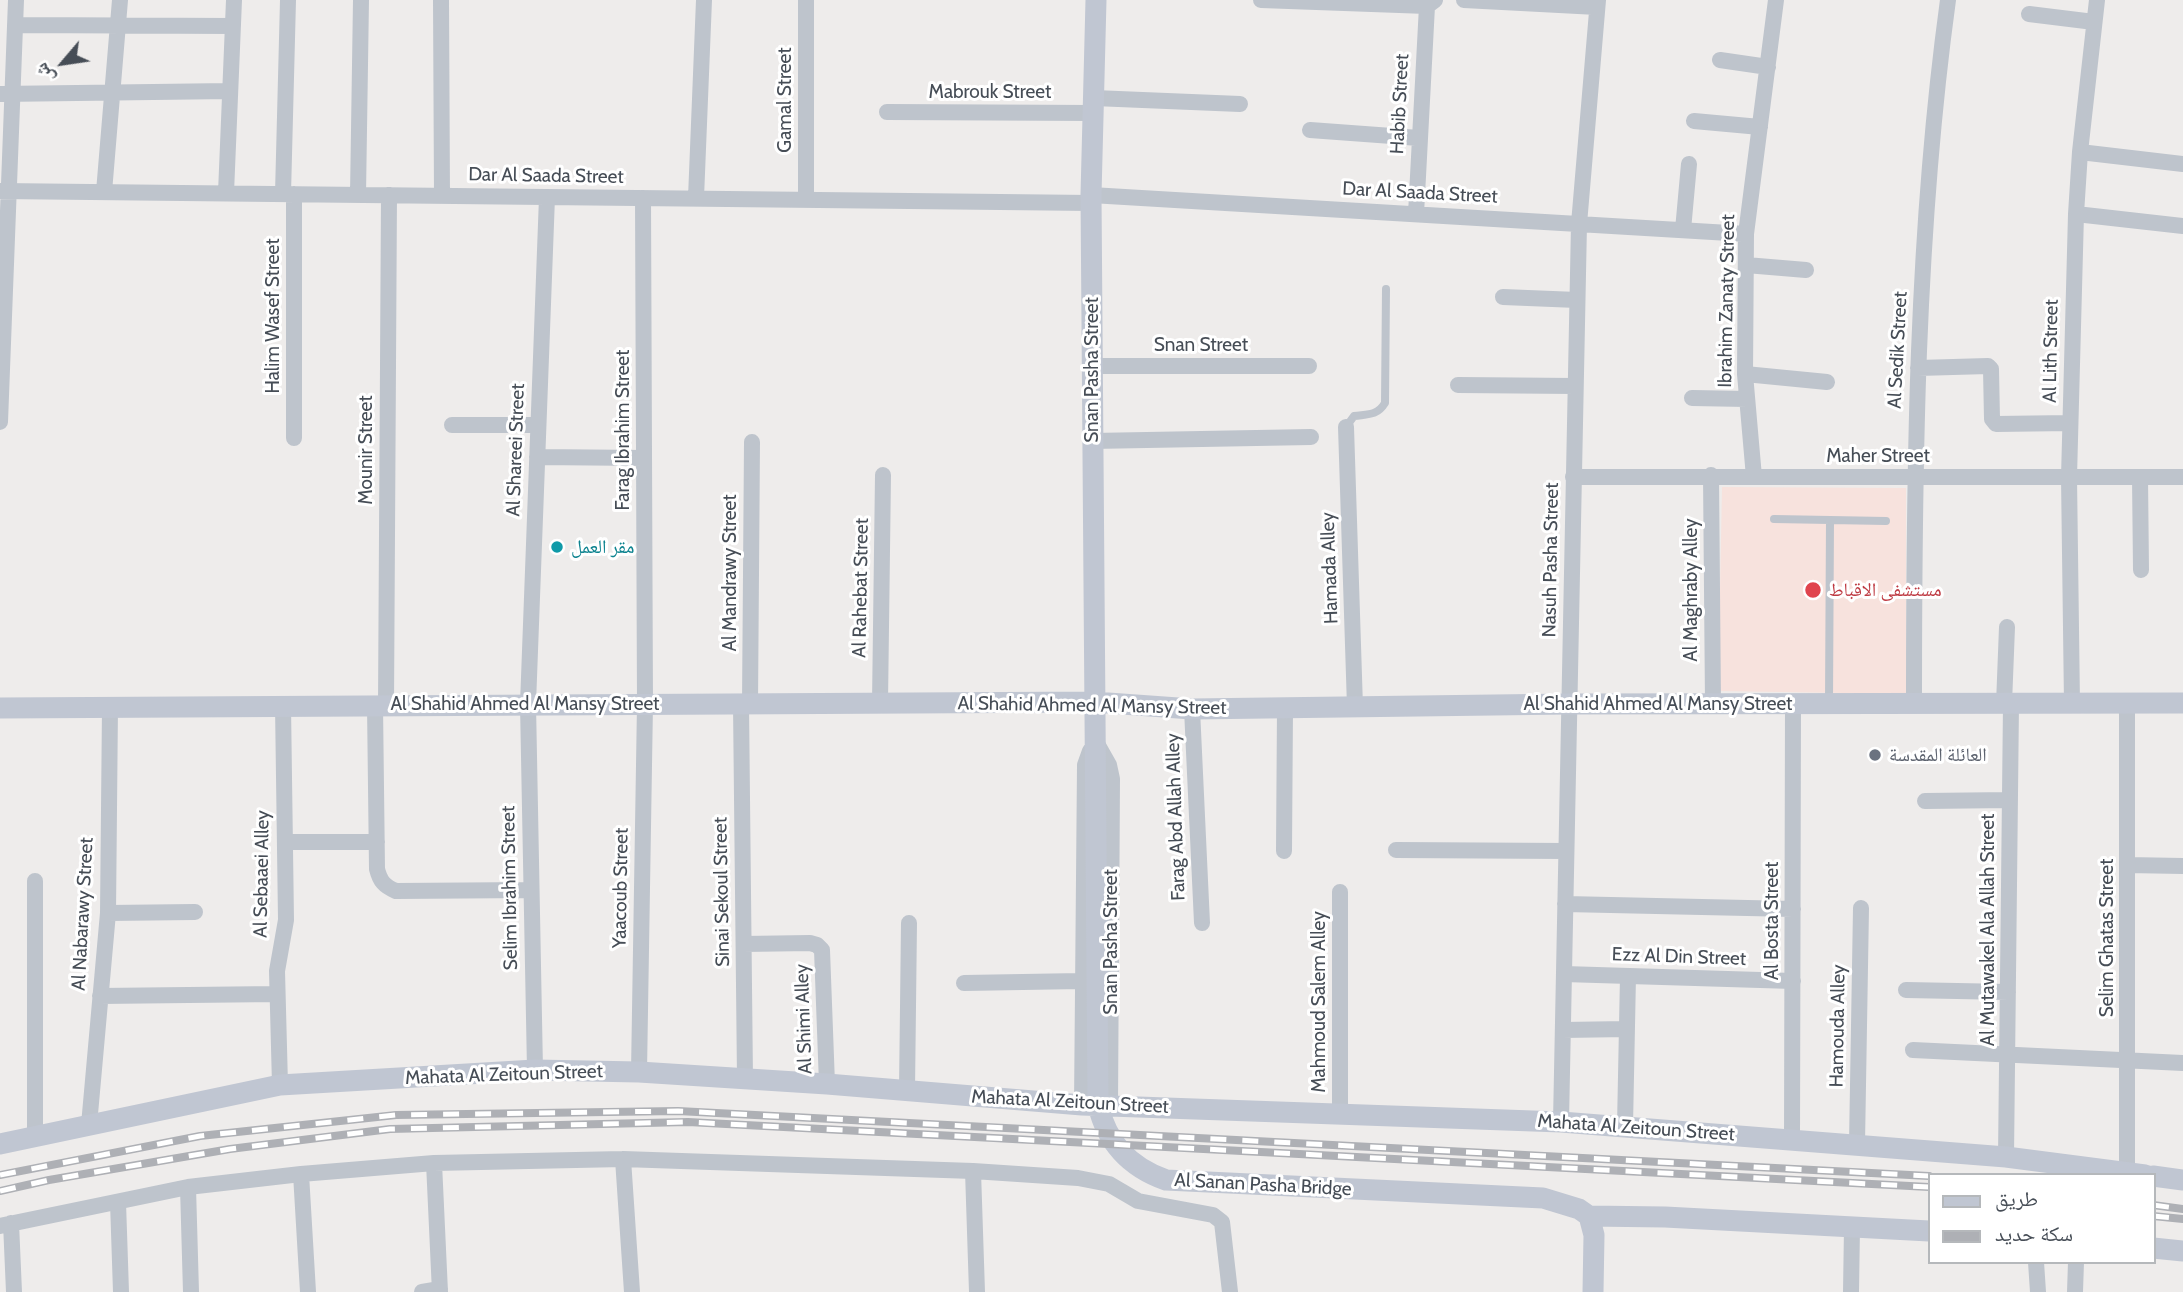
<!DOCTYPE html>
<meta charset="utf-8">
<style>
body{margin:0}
#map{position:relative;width:2183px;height:1292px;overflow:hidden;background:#eeeceb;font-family:Cabin,"Noto Naskh Arabic",sans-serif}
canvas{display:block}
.legend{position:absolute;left:1928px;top:1173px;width:228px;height:91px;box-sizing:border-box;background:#fff;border:2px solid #b5b8bb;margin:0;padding:9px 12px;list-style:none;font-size:21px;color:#464d56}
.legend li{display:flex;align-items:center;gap:14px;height:35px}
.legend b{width:35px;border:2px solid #b5b8bb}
.north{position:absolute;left:28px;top:28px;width:70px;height:70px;-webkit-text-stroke:5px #fff;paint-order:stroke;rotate:241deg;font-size:19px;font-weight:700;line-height:28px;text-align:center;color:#464d56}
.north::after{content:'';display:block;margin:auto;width:24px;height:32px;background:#464d56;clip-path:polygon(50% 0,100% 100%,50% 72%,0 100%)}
</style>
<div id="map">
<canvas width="2183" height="1292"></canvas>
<ul class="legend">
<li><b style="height:9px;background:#c0c6d2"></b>طريق</li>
<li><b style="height:9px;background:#aeb0b5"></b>سكة حديد</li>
</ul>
<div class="north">ش</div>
</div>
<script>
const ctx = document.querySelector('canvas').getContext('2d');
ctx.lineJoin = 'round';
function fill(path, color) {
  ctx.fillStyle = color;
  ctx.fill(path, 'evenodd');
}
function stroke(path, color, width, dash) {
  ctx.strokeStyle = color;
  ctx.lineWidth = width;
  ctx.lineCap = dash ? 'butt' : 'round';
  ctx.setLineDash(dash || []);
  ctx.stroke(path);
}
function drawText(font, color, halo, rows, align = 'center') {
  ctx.font = font + ' Cabin,"Noto Naskh Arabic",sans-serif';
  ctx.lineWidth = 6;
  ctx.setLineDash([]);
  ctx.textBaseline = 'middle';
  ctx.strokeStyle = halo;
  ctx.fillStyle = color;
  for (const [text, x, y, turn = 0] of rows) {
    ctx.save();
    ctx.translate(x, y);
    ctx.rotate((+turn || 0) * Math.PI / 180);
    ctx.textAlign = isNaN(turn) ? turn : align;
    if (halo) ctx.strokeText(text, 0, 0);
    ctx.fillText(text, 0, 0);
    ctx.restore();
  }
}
fill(new Path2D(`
 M1722,487L1906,488V694L1718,691Z`), '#f7e2dd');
stroke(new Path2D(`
 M1346,427L1354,416C1368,414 1377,416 1385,403L1386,289
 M1774,519L1886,521
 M1829,701L1830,520`), '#bec4cc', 8);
stroke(new Path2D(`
 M441,0L442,196
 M806,0V200
 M1261,0L1427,6
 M1464,0L1597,7
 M2029,14L2094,22
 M15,25L233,26
 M1720,60L1768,67
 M0,94L230,91
 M1094,98L1240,104
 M887,112L1093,113
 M1694,121L1760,127
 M1310,130L1419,138
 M2080,152L2183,164
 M0,191L1091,203
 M104,192L120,0
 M226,193L234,0
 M283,194L288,0
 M294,194V438
 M358,195L361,0
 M1091,195L1746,234
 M696,198L704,0
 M1416,214L1427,6L1435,0
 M2076,214L2183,226
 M1683,230L1689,164
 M1746,265L1806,270
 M1503,297L1577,300
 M1092,366H1309
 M1918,368L1988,366L1991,369L1992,419L1996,424L2070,423
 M1745,374L1827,382
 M1458,385L1575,386
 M1692,398L1747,399
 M0,422L16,0
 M452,425H538
 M1346,427L1355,707
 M1092,441L1311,437
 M537,457L644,458
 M1711,475L1713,704
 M1573,477H2183
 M1754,477L1745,374L1746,234L1776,0
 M2140,477L2141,570
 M880,703L883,475
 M741,704L745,1079
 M750,704L752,442
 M1914,704C1914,469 1916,233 1948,0
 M2004,704L2007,627
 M2072,704L2069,477L2076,214L2080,152L2097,0
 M375,705L377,869C380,881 384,886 396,891L531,890
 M386,705L389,195
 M1192,709L1202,923
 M1096,742L1109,765L1112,779L1110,1106
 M1925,801L2010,800
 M285,842H377
 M1396,850L1566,851
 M1284,851L1285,708
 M2127,865L2183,866
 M35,881V1136
 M1340,892V1113
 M1565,904L1793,909
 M108,913L195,912
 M744,944L810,943L817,945L822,950L827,1084
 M1564,974L1793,981
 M964,983L1081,981
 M1906,990L2008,992
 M100,996L277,994
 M1563,1030L1627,1029
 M1913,1050L2183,1063
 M535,1070L528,704L547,197
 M639,1072L645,704L643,198
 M280,1085L277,971L286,920L283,705
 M907,1090L909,923
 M1082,1105L1085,765L1090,751
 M1561,1122L1579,224L1598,0
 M89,1125L108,913L110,706
 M1625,1126L1628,976
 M1792,1139L1793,704
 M1857,1144L1861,908
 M2006,1157L2011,704
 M623,1159L632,1292
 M434,1163L440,1292
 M973,1171L977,1292
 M2127,1172V703
 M301,1174L308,1292
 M188,1187L191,1292
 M118,1202L121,1292
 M11,1223L14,1292
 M0,1226L188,1187L301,1174L434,1163L623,1159L973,1171L1078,1178L1109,1184L1138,1201L1213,1215L1222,1222L1230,1292
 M2036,1262L2038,1292
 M422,1292L440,1289
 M1851,1292L1852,1227
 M2075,1292L2076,1262`), '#bec4cc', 16);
stroke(new Path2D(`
 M1096,0L1091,195L1098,1105C1107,1143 1129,1167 1166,1180L1543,1198L1579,1209L1589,1216
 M0,708L1094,702L1192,709L1569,704L2183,703
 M0,1144L280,1085L535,1070L639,1072L827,1084L1082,1105L1561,1122L2006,1157L2145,1175
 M2153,1176L2183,1180
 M1589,1216L1665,1217L1929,1231
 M1589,1216L1594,1235L1593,1292
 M2153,1248L2183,1251`), '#c0c6d2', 21);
const rail = new Path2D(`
 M0,1175L200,1136L396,1115L678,1111L1929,1176
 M0,1191L49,1180L230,1149L390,1129L688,1122L1929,1187
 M2153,1205L2183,1209
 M2153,1216L2183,1219`);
stroke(rail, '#aeb0b5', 8);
stroke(rail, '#fff', 5, [16]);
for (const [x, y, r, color] of [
 [557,547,7,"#0f9aa8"],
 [1813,590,9,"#e0444e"],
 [1875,755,7,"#6b7280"]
]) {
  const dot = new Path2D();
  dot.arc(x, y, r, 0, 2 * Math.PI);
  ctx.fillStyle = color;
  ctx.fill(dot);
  stroke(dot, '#fff', 2.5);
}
drawText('19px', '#464d56', '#fff', [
 ["Mabrouk Street",990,92],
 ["Gamal Street",785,100,-90],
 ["Habib Street",1400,104,-87],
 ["Dar Al Saada Street",546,176,1],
 ["Dar Al Saada Street",1420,193,3],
 ["Ibrahim Zanaty Street",1727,301,-89],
 ["Halim Wasef Street",273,316,-90],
 ["Snan Street",1201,345],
 ["Al Sedik Street",1898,350,-87],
 ["Al Lith Street",2051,351,-89],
 ["Snan Pasha Street",1092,370,-90],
 ["Farag Ibrahim Street",623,430,-90],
 ["Mounir Street",366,450,-90],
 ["Al Shareei Street",516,450,-88],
 ["Maher Street",1878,456],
 ["Nasuh Pasha Street",1551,560,-89],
 ["Hamada Alley",1330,568,-92],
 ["Al Mandrawy Street",730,573,-90],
 ["Al Rahebat Street",861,588,-89],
 ["Al Maghraby Alley",1691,590,-90],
 ["Al Shahid Ahmed Al Mansy Street",525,704],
 ["Al Shahid Ahmed Al Mansy Street",1658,704],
 ["Al Shahid Ahmed Al Mansy Street",1092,706,1],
 ["Farag Abd Allah Alley",1176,817,-92],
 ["Al Sebaaei Alley",262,874,-89],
 ["Selim Ibrahim Street",510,888,-91],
 ["Yaacoub Street",621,888,-89],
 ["Sinai Sekoul Street",722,892,-91],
 ["Al Nabarawy Street",83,914,-87],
 ["Al Bosta Street",1772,921,-90],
 ["Al Mutawakel Ala Allah Street",1988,930,-90],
 ["Selim Ghatas Street",2107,938,-90],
 ["Snan Pasha Street",1111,942,-90],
 ["Ezz Al Din Street",1679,957,2],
 ["Mahmoud Salem Alley",1319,1002,-90],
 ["Al Shimi Alley",804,1019,-92],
 ["Hamouda Alley",1838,1026,-89],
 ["Mahata Al Zeitoun Street",504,1075,-2],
 ["Mahata Al Zeitoun Street",1070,1102,3],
 ["Mahata Al Zeitoun Street",1636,1128,4],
 ["Al Sanan Pasha Bridge",1263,1185,3]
]);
drawText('19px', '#0d838f', '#fff', [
 ["مقر العمل",571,547]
], 'left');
drawText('19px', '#be3a42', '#fff', [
 ["مستشفى الاقباط",1829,590]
], 'left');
drawText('19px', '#5b616d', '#fff', [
 ["العائلة المقدسة",1889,755]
], 'left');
</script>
